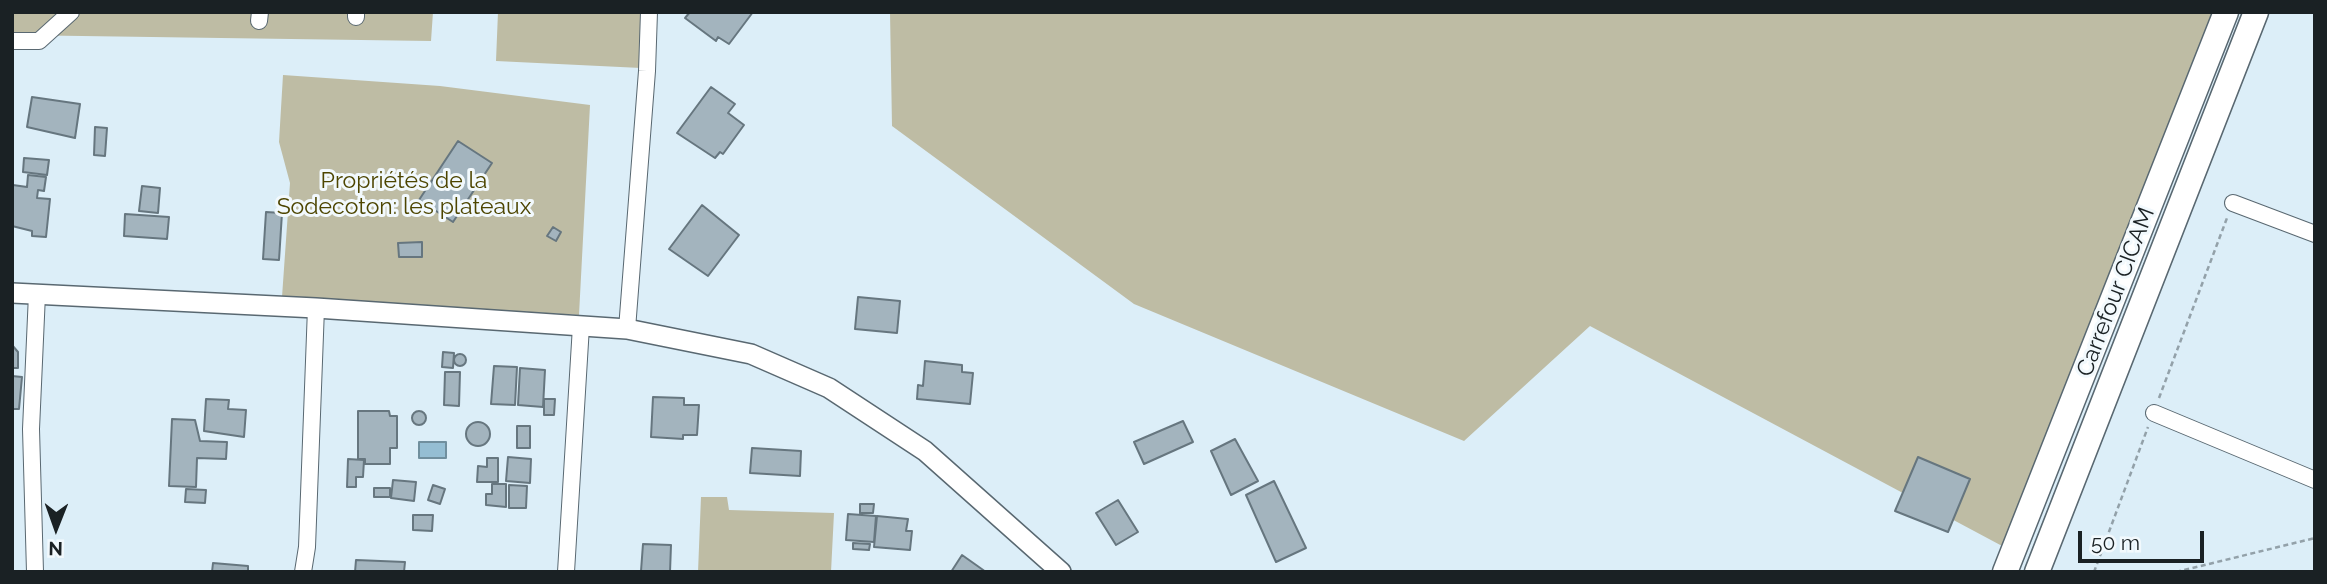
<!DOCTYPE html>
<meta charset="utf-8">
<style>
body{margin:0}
#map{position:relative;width:2327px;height:584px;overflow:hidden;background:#dceef8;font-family:Raleway,sans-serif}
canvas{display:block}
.frame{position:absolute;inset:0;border:14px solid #1a2124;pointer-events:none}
.north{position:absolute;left:21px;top:493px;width:70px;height:70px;-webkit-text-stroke:5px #f2f9fd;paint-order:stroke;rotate:181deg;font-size:19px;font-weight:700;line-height:28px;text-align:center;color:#1a2124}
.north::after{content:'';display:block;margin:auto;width:24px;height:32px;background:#1a2124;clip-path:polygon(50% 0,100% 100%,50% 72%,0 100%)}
.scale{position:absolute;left:2078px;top:531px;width:126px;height:32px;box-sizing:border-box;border:4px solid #1a2124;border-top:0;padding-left:9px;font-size:21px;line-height:24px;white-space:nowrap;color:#1a2124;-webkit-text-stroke:5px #f2f9fd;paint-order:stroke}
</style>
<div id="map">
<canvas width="2327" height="584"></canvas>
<div class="frame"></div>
<div class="north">N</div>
<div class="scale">50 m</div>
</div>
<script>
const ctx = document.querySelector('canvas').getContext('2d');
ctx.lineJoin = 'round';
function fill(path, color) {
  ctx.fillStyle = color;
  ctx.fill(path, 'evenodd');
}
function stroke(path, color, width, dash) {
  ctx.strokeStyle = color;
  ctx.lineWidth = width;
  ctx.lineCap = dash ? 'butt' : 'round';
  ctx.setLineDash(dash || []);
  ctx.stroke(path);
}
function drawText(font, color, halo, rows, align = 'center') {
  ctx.font = font + ' Raleway,sans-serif';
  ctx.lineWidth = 6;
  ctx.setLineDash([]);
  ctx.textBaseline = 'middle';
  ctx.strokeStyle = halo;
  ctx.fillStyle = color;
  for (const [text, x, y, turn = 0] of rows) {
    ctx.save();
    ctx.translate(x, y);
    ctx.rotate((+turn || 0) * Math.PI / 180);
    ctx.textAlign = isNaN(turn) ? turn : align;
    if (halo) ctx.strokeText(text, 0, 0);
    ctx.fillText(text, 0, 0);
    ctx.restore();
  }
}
fill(new Path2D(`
 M12,12H433L431,41L12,35Z
 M498,12H644L641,68L496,61Z
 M890,12H2234L2019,555L1590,326L1464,441L1134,304L892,126Z
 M283,75L440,86L590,105L579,315L282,297L290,183L279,142Z
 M701,497H727L729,510L834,513L831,572H698Z`), '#bebca4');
const water = new Path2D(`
 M419,442H446V458H419Z`);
fill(water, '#95bed3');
stroke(water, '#708f9e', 2);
const building = new Path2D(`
 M690,12H753L729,44L718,37L716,41L685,18Z
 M711,87L735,104L728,113L744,125L723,154L720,152L715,158L677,133Z
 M32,97L80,104L75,138L27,127Z
 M95,127L107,128L105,156L94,155Z
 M458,141L492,163L453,222L419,200Z
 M24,158L49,160L47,175L23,172Z
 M28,175L46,177L44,191L38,190L37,198L50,199L46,237L32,236V231L12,226L13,185L27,187Z
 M142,186L160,188L158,213L139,211Z
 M702,205L739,235L708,276L669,249Z
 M266,212L282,213L279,260L263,259Z
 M125,214L169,217L167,239L124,236Z
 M553,227L561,232L556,241L547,236Z
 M422,242V257H399L398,243Z
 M858,297L900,301L897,333L855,329Z
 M12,345L18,352V368H12Z
 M443,352L454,353L453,368L442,367Z
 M454 360a6 6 0 1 1 12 0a6 6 0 1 1-12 0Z
 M925,361L962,365V372L973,373L970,404L917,399L918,385L923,386Z
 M494,366L517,367L515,405L491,404Z
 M520,368L545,370L543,407L518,405Z
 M445,372H460L459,406L444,405Z
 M12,376L22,377L19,409H12Z
 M653,397L684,398V405H699L697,435H683V439L651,437Z
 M206,399L229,400L228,409L246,410L244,437L204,431Z
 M544,399H555L554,415H544Z
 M358,411H389L390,416H397V448H390V464H365V459H358Z
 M412 418a7 7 0 1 1 14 0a7 7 0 1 1-14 0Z
 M172,419L195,420L200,441L227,442L226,459L197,458L196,487L169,486Z
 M1183,421L1193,442L1144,464L1134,442Z
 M466 434a12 12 0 1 1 24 0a12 12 0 1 1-24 0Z
 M517,426H530V448H517Z
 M1235,439L1258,481L1231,495L1211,451Z
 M752,448L801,451L800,476L750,473Z
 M508,457L531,459L530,483L506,481Z
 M1918,457L1970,479L1948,532L1895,511Z
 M487,458H498V482H477L478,466L487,467Z
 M348,459L364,460L363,477H356V487H347Z
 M393,480L416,482L414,501L391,498Z
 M1274,481L1306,548L1276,562L1246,495Z
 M492,484H506V507L486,505V494H492Z
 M433,485L445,489L440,504L428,500Z
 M509,485L527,486L526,508H509Z
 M374,488H390V497H374Z
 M186,489L206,490L205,503L185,502Z
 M1118,500L1138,532L1116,545L1096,513Z
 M860,504H874L873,513H860Z
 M848,514L876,516L874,542L846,540Z
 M413,515H433L432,531L413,530Z
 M877,516L908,519L906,531H912L910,550L874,547Z
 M853,543L870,544L869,550L853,549Z
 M643,544L671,545L670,572L641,571Z
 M962,555L986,572H951Z
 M356,560L405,562L404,572H355Z
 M213,563L248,566V572H212Z`);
fill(building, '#a3b4be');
stroke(building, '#66767f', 2);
const minor = new Path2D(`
 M356,17V12
 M259,21L260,12
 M12,41H39L71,12
 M2233,203L2315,234
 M627,329L647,71L649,12
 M2154,413L2315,480
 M35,572L31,429L37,294
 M303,572L307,547L316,308
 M566,572L581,326`);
const tertiary = new Path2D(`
 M12,293L316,308L627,329L751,354L829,388L925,451L1061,572`);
const primary = new Path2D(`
 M2005,572L2226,12
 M2037,572L2256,12`);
stroke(minor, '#596871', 18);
stroke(tertiary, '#596871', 22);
stroke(primary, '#596871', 27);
stroke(new Path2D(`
 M2159,398L2227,218
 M2094,572L2148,427
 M2176,572L2315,538`), '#93a1a9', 2.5, [5, 3.5]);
stroke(minor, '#fff', 16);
stroke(tertiary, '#fff', 19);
stroke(primary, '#fff', 24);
drawText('23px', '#4d4500', '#f2f9fd', [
 ["Propriétés de la",404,181],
 ["Sodecoton: les plateaux",404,207]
]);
drawText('23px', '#1a2124', '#f2f9fd', [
 ["Carrefour CICAM",2116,292,-69]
]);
</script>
